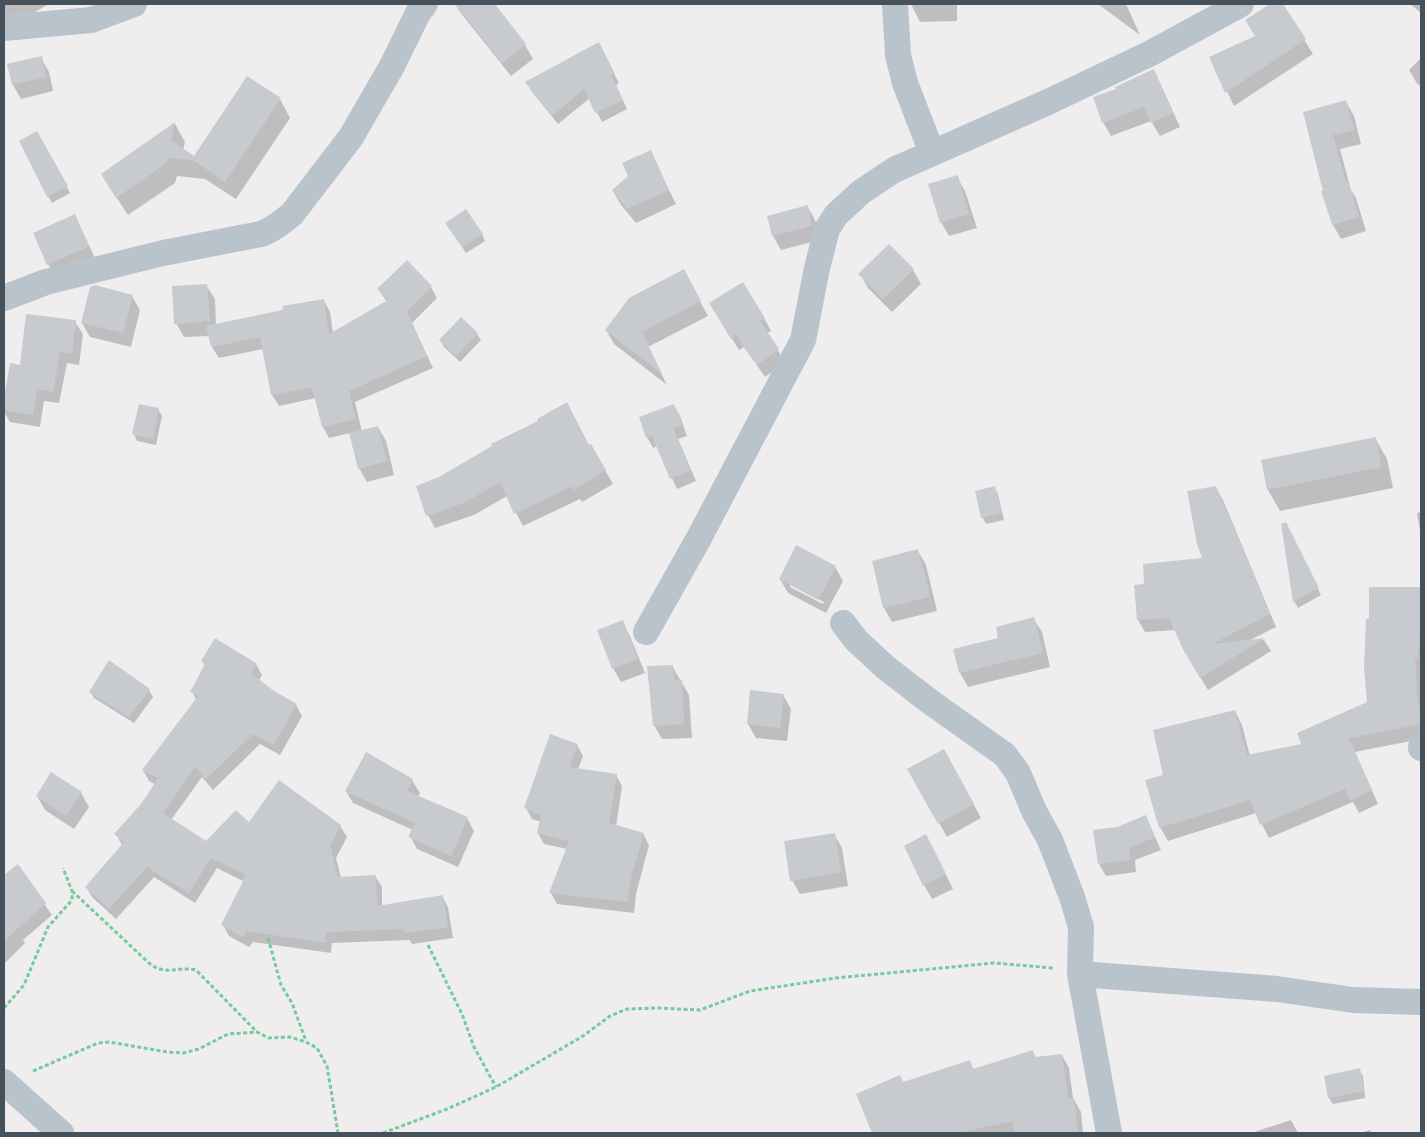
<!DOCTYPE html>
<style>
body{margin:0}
#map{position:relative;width:1425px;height:1137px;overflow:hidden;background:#f0edee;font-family:"IBM Plex Sans",sans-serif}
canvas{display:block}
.frame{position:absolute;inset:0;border:5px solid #46525b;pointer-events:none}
</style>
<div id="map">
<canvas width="1425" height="1137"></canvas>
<div class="frame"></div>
</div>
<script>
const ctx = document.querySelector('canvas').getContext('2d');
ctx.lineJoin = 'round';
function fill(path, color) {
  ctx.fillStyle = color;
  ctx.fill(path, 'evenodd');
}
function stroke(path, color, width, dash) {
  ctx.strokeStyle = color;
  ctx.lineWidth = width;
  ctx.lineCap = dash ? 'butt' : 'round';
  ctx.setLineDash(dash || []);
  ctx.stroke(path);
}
fill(new Path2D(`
 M4,4H49L10,26L4,15Z
 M455,4H493L525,45L533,59L511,76L460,12Z
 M911,4H957V21L920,22Z
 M1098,4H1126L1140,35Z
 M1272,4H1282L1313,54L1234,106L1211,57L1256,36L1247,21Z
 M1410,4H1421V13Z
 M603,53L619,83L616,85L627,109L602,122L590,98L558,124L532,92L527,82Z
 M41,58L49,72L53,91L21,99L13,85Z
 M1421,58V84L1418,85L1409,70Z
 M1153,71L1161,85L1180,127L1160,136L1151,121L1111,136L1103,122L1117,90Z
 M280,99L290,118L236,199L205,179L177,176L175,183L128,215L102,175L175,124L185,142L183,150L194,158Z
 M1346,102L1354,116L1361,144L1340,149L1351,190L1356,198L1366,231L1341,239L1333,225L1323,192L1325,191L1305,113Z
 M37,132L70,193L52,203L48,196Z
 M650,152L676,204L636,223L621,205L613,191L630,177Z
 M957,177L965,191L977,228L949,236L941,222Z
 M807,206L815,220L820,240L781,250L773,236L769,217Z
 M75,216L96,260L56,278L48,264Z
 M451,230L482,234L485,241L466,253Z
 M913,270L921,284L892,312L868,288L860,274Z
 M206,285L215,299L216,325L324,301L330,312L333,333L387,302L379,290L431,287L437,298L412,323L433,368L355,402L362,432L378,427L386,441L394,475L367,482L359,468L350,433L329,438L323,427L316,398L279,406L272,395L263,349L219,358L212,347L210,336L184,337L176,323Z
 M691,285L708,316L648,347L667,385L614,344L606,330Z
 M132,296L140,310L131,347L90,337L82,323Z
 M718,316L764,318L771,331L767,333L785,362L765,377L744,347L739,350Z
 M75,322L83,334L79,365L67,363L59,403L44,401L40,427L10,422L4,412V405L11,365L21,367Z
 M477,334L481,340L460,362L444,347L440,340Z
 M674,406L680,416L687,436L678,439L696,481L677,489L657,446L653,448L647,437Z
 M158,409L162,416L156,445L137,441L134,434Z
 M540,422L591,446L613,484L582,502L580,499L523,526L507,496L474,515L435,528L428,515L440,478Z
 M1375,438L1387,459L1393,488L1280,511L1268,490L1263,461Z
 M994,487L998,494L1004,520L986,524L982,517Z
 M1215,487L1223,500L1276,627L1248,641L1264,640L1271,651L1208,690L1186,654L1175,630L1145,632L1138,620L1146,585L1204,559Z
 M1421,512V537L1417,513Z
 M1283,525L1289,531L1321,595L1298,608L1294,601Z
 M918,551L926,565L937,611L892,622L884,608L873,562Z
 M835,567L843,581L826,613L788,593L780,579ZM790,584L824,602L823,604L790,587Z
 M1370,588L1421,589V739L1355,752L1378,804L1359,813L1353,802L1269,838L1256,813L1168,841L1160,827L1164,776L1235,711L1242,725L1250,756L1303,744L1368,703Z
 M1033,618L1042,632L1050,667L968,687L960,673L1000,639Z
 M622,622L630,636L645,673L621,682L613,668Z
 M202,661L256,664L262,675L259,680L273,692L296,705L302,716L280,755L260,744L213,790L202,777L171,820L206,842L249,824L340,826L347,837L336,858L341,878L375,876L382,887V906L442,896L448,907L453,938L412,944L410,940L332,943L331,953L253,942L249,947L229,936L223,925L245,882L217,868L195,903L154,877L116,919L93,898L86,887L122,845L116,834L142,803L155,784L149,781L143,770L197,701L192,692L205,666Z
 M109,662L149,690L153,697L134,723L94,698L91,692Z
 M672,666L689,695L692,738L662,739L654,725Z
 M783,695L791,709L787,741L756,738L748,724Z
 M577,745L583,756L578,769L616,775L622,786L616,827L643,834L649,845L636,894L634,913L557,904L551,893L567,849L544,844L538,833L541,822L532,819L526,808Z
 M952,764L981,818L947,837L909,769Z
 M412,780L420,793L417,797L467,818L474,831L458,867L417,849L410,836L413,830L353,803L346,791Z
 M81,793L89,807L74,829L45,810L37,796Z
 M1146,817L1161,850L1135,860L1136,872L1106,876L1099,864Z
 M834,834L842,848L848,886L800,894L792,880Z
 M934,850L953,889L932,899L924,885Z
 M18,866L52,915L23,940L25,943L4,964V876Z
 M1033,1052L1036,1058L1062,1055L1069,1068L1073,1098L1081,1112L1083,1133H872L903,1083L969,1062L974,1070Z
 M1359,1070L1363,1076L1365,1098L1333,1104L1329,1098Z
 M1291,1120L1298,1133H1251Z
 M1370,1130L1372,1133H1360Z`), '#0003');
fill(new Path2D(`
 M455,4H495L526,44L502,63Z
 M1270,4H1283L1306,39L1225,93L1209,57L1255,36L1245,20Z
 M599,42L615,74L611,75L623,100L595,113L584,89L552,116L525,82Z
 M42,56L46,77L12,85L7,64Z
 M1154,69L1173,113L1151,123L1144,107L1102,123L1093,97L1116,89L1115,87Z
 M247,76L281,98L225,182L193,160L167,158L165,164L116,198L101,174L175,122L171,140L194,156Z
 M1346,100L1354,130L1333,135L1346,183L1348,182L1359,217L1332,225L1321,191H1323L1303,112Z
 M37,131L68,186L47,197L19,141Z
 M651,150L669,190L627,209L612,190L628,176L622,163Z
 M958,175L969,214L940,223L928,184Z
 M808,205L812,226L772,236L767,216Z
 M466,209L483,234L462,247L445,223Z
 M75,214L89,246L47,265L33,233Z
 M889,244L914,269L883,299L858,274Z
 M407,260L432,286L407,311L427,356L349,391L356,419L322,427L312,387L271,395L260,337L211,347L206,326L283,310L282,306L324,299L329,334L388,300L377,289Z
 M684,269L701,301L642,332L662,374L605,330L629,298Z
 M743,282L765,318L760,321L779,349L757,365L736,335L731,339L709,303Z
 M207,284L210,321L174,324L172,286Z
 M95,285L133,295L123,333L81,323L90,287Z
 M26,314L76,320L72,353L60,352L53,392L37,389L33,415L4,410V398L10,363L20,365Z
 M461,317L478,333L456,356L439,340Z
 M567,402L589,445L591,444L606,470L574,490L572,486L514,514L500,482L466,502L426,516L416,486L439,477L492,446L491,444L538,421L537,419Z
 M139,404L159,408L153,439L132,434Z
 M674,404L682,425L673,428L691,470L670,479L652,436L646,438L639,417Z
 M378,426L387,461L358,469L349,433Z
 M1376,437L1381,467L1267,490L1261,460Z
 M995,486L1002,513L981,518L975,491Z
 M1216,486L1270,614L1212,644L1265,638L1200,678L1186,654H1185L1169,618L1137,620L1134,585L1144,584L1143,564L1202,558L1197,544L1187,491Z
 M1286,522L1319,588L1293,602L1281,524Z
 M796,545L836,566L818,600L779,579Z
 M918,549L930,597L883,608L872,561Z
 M1369,587H1421V628H1420L1418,658H1415L1417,694L1421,724L1349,738L1372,790L1350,800L1345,789L1260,825L1250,800L1159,828L1145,780L1163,775L1153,730L1235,710L1247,755L1301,744L1297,733L1367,702L1364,668L1366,619H1369Z
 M1034,617L1043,653L959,673L953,649L998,638L996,627Z
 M623,620L638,659L612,669L597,630Z
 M215,638L256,663L251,673L274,691L297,704L273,745L253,734L206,779L195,767L163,813L206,841L236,810L249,822L279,780L341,825L330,846L338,877L376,875L377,906L443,895L448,927L405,933L404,929L326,932L325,943L247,931L243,937L221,925L246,875L211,858L189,893L147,867L109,909L85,887L124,842L114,834L142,803L158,778L142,770L198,696L190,692L205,664L201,661Z
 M109,660L150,689L129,717L89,692Z
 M673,665L674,680H682L684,724L653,726L647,666Z
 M750,690L784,694L780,728L747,724Z
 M550,734L578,744L569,767L617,774L609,823L644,833L630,882L628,902L549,893L569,841L537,833L541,815L524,808Z
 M944,749L974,804L938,824L907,769Z
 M366,752L413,779L407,791L468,817L451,856L408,837L415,823L345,791Z
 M51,772L82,792L66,816L36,796Z
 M1146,815L1155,837L1129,848L1130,860L1098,864L1093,830L1117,827Z
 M835,833L841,872L790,881L784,841Z
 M926,834L946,874L923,886L904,846Z
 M18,864L46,903L4,941V875Z
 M1033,1050L1035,1057L1062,1054L1068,1099L1074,1098L1078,1131L1059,1133H1015L1012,1121L959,1133H872L856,1094L900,1075L903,1082L970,1060L973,1069Z
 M1360,1068L1364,1091L1328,1098L1324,1076Z`), '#c7cbd0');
stroke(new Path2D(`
 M72,891L150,964C167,976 177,966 196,970L257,1032L269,1038L290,1037L306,1042L317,1048L327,1066L338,1133
 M268,938L281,985L292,1003L306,1041
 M428,945L462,1014L474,1047L496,1087
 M4,1008L24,985L48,927L72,900V891L63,868
 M33,1071L98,1043L109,1042L167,1052L183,1053L199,1049L228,1034L257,1032
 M383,1133L447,1109L496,1087L583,1036L610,1016L627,1009L659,1008L700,1010L750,991L836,978L994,963L1053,968`), '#74cb9b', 3, [4, 2.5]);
stroke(new Path2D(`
 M895,4L898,55L905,83L932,153
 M4,28L91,20L134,4
 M4,298L46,282L163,253L261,234C273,230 282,222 292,214L351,137L392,66L418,13L425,4
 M843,623L856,640L885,667L929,701L1005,755L1018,773L1034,811L1050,840L1072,897L1081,927L1080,974L1109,1133
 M646,632L699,538L803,340L817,268L827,229L836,215L861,192L894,170L1048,102L1151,53L1241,4
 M1421,747V748
 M1080,974L1277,989L1353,1000L1421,1002
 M4,1082L61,1133`), '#b9c3cb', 26);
</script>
